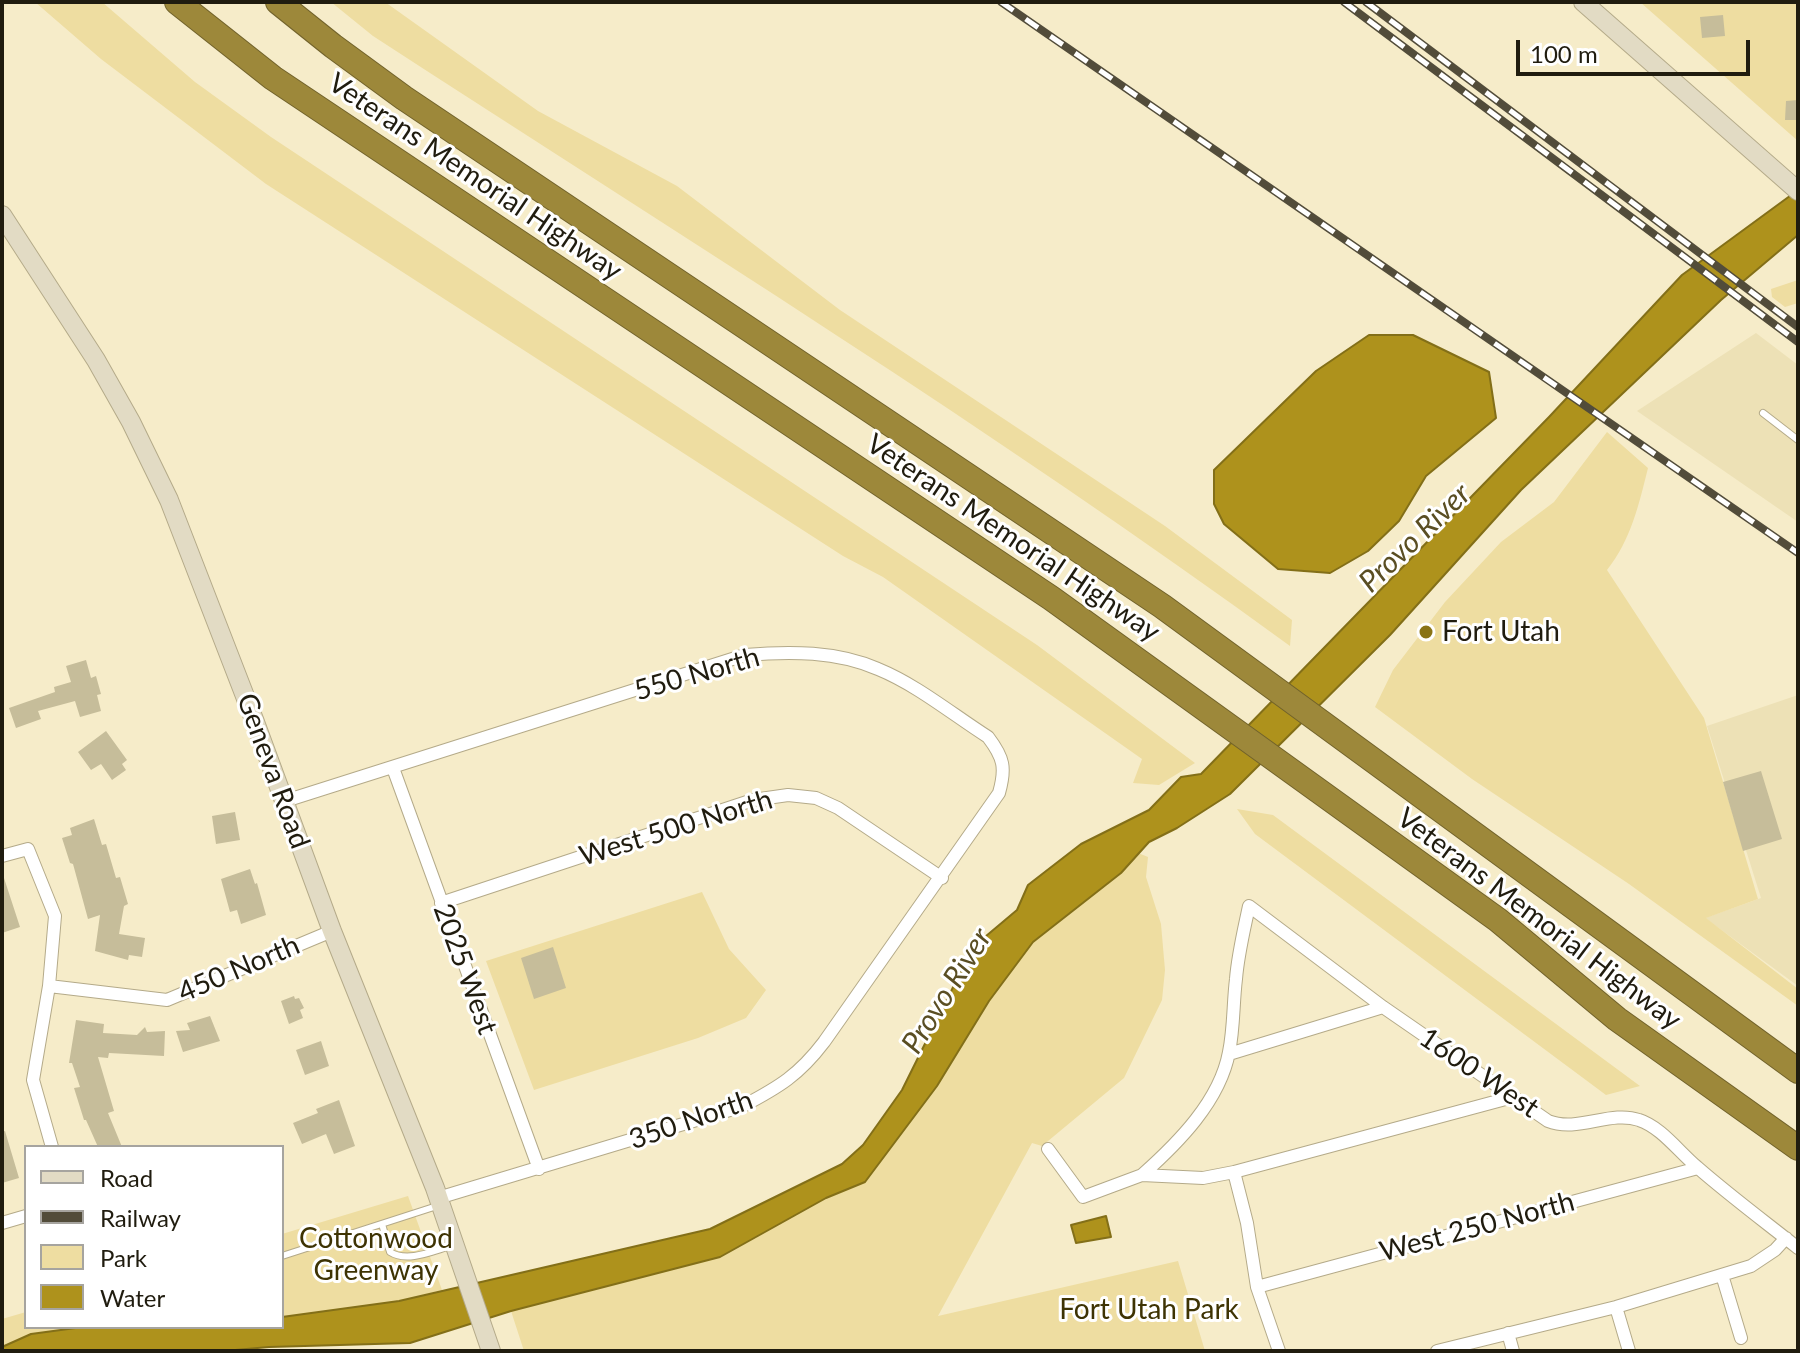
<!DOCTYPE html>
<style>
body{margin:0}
#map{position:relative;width:1800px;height:1353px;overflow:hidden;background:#f6ecc9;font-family:Lato,sans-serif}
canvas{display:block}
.frame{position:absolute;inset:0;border:4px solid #201c0f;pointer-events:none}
.legend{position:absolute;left:24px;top:1145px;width:260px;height:184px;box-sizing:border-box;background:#fff;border:2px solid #a6a49f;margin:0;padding:10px 14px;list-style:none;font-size:24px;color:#201c0f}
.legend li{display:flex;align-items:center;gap:16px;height:40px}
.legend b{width:40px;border:2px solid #a6a49f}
.scale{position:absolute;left:1516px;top:40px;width:234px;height:36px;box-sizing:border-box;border:4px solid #201c0f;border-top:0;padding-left:10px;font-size:24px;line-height:28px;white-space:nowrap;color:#201c0f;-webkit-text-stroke:6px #fff;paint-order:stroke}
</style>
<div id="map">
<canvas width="1800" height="1353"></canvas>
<div class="frame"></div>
<ul class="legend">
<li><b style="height:10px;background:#e2dbc4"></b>Road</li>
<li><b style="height:10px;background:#524c3a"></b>Railway</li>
<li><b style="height:22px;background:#eedda1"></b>Park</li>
<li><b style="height:22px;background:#ae921c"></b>Water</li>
</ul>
<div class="scale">100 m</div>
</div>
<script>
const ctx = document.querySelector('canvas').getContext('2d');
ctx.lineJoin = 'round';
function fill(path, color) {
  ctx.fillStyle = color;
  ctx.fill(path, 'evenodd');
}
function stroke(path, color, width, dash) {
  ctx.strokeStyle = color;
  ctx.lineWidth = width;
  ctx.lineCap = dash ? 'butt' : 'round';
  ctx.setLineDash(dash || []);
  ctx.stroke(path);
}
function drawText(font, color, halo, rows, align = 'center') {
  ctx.font = font + ' Lato,sans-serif';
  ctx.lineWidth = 6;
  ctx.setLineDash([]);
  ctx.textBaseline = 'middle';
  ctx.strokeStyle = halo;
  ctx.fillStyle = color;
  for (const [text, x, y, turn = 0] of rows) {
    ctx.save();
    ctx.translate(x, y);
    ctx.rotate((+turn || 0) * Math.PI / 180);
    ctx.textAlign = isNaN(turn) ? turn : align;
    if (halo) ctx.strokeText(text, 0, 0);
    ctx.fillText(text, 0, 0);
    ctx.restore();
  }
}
fill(new Path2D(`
 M1756,333L1798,365V522L1637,411Z
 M1798,695V986L1705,918L1761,898L1707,726Z`), '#ede1b6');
fill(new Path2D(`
 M35,2H102L195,82L271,137L1037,645L1195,763L1159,785L1133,783L1142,759L883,577L843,556L266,184L101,59Z
 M331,2H385L538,111L677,186L840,310L1165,526L1292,620L1290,646C993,429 681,236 373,36Z
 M1640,2H1798V141Z
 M1798,280V303L1785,307L1772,297L1771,289Z
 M1607,432L1648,468C1639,504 1631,540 1607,570L1704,718L1758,899L1706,918L1798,989V1006L1629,884L1472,779L1375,707L1393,670L1445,602L1501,542L1554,502Z
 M1237,809L1273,815L1640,1086L1606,1095L1255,834Z
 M1138,853L1148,857L1146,877L1161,924L1165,970L1162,1000L1124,1078L1042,1146L1032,1143L938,1316L1178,1261L1205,1351H524L511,1311L720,1257L826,1198L865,1182L937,1086L989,1001L1033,941L1121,873Z
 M702,892L729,949L766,990L746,1018L698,1038L534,1090L486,961Z
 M408,1196L442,1290L399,1301L282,1317V1234Z
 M26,1312V1327H83L31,1334L2,1347V1319Z`), '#eedda1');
const water = new Path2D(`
 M1798,190V235L1721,300L1521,490L1390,635L1230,794L1177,828L1149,842L1121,873L1033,942L989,1001L937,1086L865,1182L826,1198L720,1257L511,1311L410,1343L269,1347L224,1351H2V1347L31,1334L83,1327H282V1317L399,1301L710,1229L842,1164L863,1145L902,1090L973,947L1017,910L1028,885L1081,844L1149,810L1181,777L1201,774L1549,417L1682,275Z
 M1369,335H1413L1489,372L1496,418L1426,476L1399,521L1368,551L1330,573L1278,569L1224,524L1214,504V470L1316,371Z
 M1106,1216L1111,1237L1076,1243L1071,1225Z`);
fill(water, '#ae921c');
stroke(water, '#836f18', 2);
fill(new Path2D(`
 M1723,15L1725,36L1702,38L1700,17Z
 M1798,100V120H1785L1786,101Z
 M86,660L91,678L96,676L101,694L97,695L101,711L80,717L75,701L38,711L41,719L16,728L9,708L55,692L54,687L71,682L66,666Z
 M106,731L127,760L122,764L126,770L112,780L101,764L91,770L78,752Z
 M1761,771L1782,839L1743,851L1723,782Z
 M235,812L240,840L216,844L212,816Z
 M94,819L102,845L106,844L116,878L120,877L128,904L124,906L119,934L145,938L142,957L129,955L128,960L95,951L100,915L88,919L73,864L70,863L62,838L72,835L70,828Z
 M250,869L255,884L257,883L266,915L241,924L237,910L230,912L221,879Z
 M2,878H4L20,927L2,933Z
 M553,947L566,988L534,999L521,958Z
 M294,996L295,999L299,998L304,1008L300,1010L303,1018L289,1024L281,1001Z
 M210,1016L220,1041L183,1052L176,1031L190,1030L187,1023Z
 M76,1020L104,1024L103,1033L137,1035L145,1027L147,1032L165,1031L164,1056L109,1053L108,1058L98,1057L114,1111L108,1113L122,1147H98L86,1120H84L74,1088L80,1087L72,1063H69Z
 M321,1041L329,1066L305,1075L296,1050Z
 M339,1100L355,1146L334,1154L326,1134L302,1144L293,1123L318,1113L316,1109Z
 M5,1131L19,1178L2,1183V1132Z`), '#c6bd9a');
const lane = new Path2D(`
 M1763,413L1798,440
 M382,1224L390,1252C407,1263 433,1251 451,1246
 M282,1256L437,1206`);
const street = new Path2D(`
 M393,768L539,1169
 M285,801L745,655C790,651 837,651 878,669C917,685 952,714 988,737C1004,758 1006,768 999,793L824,1042C799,1075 779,1087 743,1106L438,1198
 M2,856L28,849L55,916L49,986L33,1080L52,1147
 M441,903L753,800L788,795L816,798L838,808L942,878
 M49,986L167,1000L332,931
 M1229,1054L1383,1007
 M1048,1149L1083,1197L1142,1175L1203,1178L1234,1172L1513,1097
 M1234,1172L1247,1223L1257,1287L1279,1351
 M1142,1175C1178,1143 1220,1101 1229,1052C1234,1028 1233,1003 1236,979C1238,954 1244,930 1249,906L1383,1007L1548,1121C1578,1133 1610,1110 1639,1120C1661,1127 1679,1152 1697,1167C1729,1195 1764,1221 1798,1248
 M2,1223L26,1216
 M1722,1275L1741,1338
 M1257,1287L1698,1168
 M1616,1307L1629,1351
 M1508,1333L1513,1351
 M1437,1351L1616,1307L1751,1266L1775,1250L1786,1238`);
const secondary = new Path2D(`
 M1583,2L1798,191
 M2,215L96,360L131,422L169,500L255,722L332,931L435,1188L491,1351`);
const highway = new Path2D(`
 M177,2L273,78L1051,598L1498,920L1617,1019L1798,1148
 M278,2L333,46L404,98L1162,606L1798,1071`);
stroke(lane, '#b4aa89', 8);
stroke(street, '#b4aa89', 14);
stroke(secondary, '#b4aa89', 20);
stroke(highway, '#71622b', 26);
stroke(lane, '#fff', 6);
stroke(street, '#fff', 12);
stroke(secondary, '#e2dbc4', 18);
stroke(highway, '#9d883a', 24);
const rail = new Path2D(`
 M1001,2L1798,553
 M1344,2L1798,342
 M1366,2L1798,327`);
stroke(rail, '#524c3a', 8);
stroke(rail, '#fff', 5, [15]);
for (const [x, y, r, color] of [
 [1426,632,8,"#897315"]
]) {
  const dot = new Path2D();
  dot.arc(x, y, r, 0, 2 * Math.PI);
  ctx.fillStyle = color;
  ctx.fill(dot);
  stroke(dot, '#fff', 3);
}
drawText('28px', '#201c0f', '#fff', [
 ["Veterans Memorial Highway",475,177,34],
 ["Veterans Memorial Highway",1013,538,34],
 ["550 North",697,674,-16],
 ["Geneva Road",273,771,70],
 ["West 500 North",676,828,-17],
 ["Veterans Memorial Highway",1539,919,37],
 ["450 North",239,969,-23],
 ["2025 West",465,969,70],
 ["1600 West",1479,1073,34],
 ["350 North",691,1120,-19],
 ["West 250 North",1477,1227,-15]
]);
drawText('28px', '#201c0f', '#fff', [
 ["Fort Utah",1442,632]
], 'left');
drawText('28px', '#3e3303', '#fff', [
 ["Cottonwood",376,1239],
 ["Greenway",376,1271],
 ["Fort Utah Park",1149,1310]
]);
drawText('italic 30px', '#5a4e23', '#fff', [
 ["Provo River",1415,538,-44],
 ["Provo River",947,991,-58]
]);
</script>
